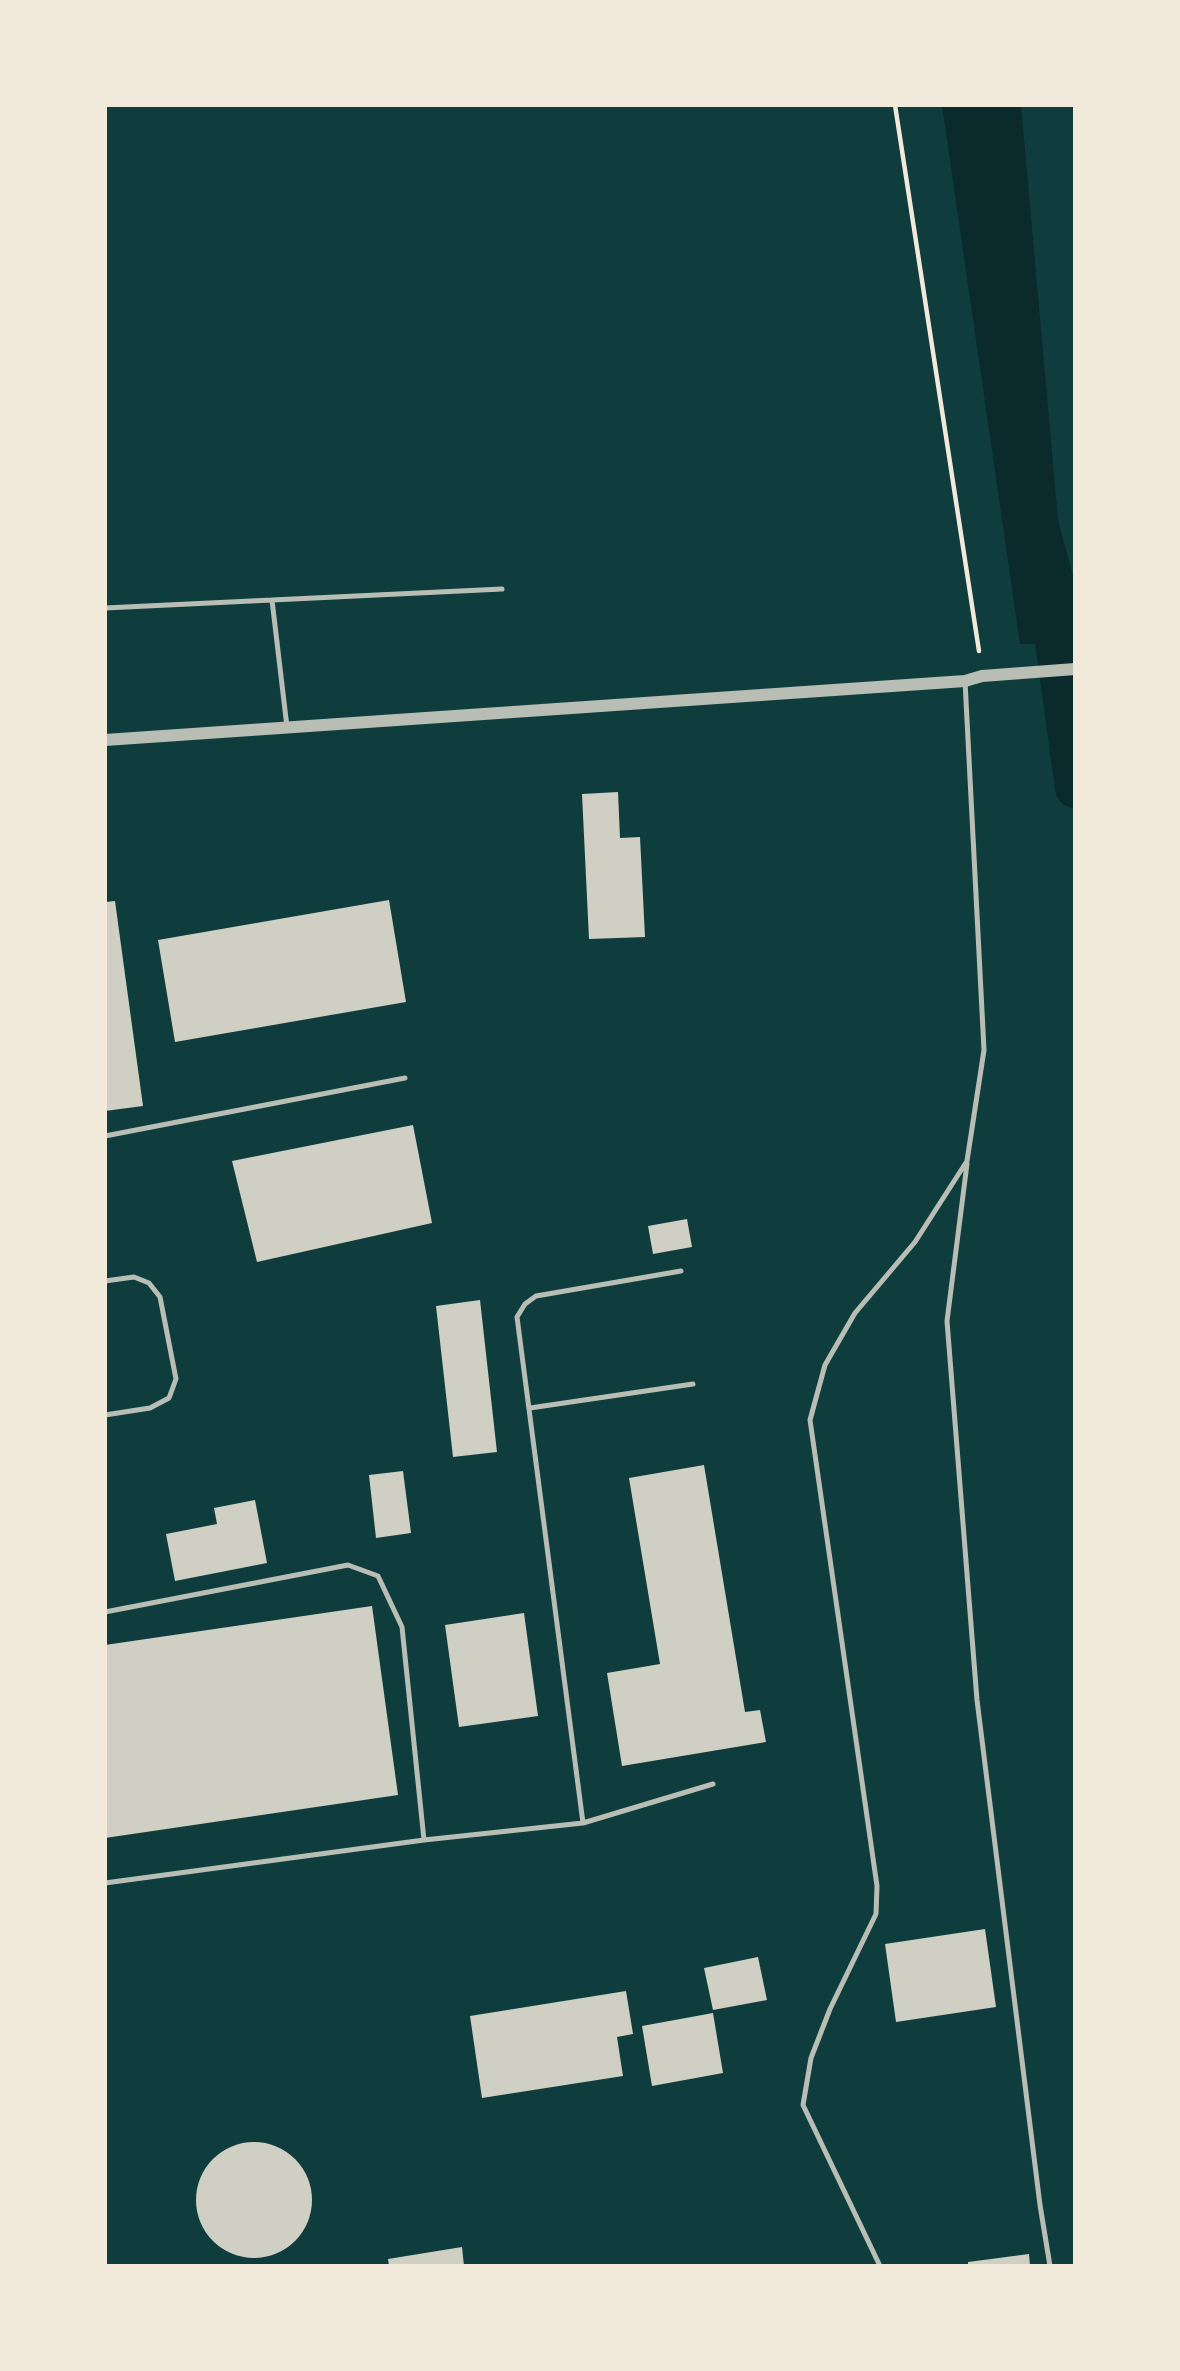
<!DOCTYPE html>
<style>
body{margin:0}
#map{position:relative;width:1180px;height:2371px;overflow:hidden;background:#0f3d3e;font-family:"Times New Roman",serif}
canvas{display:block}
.frame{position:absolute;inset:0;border:107px solid #f1e9da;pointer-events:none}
</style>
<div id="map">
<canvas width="1180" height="2371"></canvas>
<div class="frame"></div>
</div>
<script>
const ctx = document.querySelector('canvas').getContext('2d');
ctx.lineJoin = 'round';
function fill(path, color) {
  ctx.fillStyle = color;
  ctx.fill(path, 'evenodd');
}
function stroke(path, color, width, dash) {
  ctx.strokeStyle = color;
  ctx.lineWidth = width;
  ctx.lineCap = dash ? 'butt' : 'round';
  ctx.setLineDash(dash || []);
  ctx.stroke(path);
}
fill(new Path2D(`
 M942,105H1021L1058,520L1075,583V643L1020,644Z`), '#0a2a2b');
stroke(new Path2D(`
 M1048,590L1075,788`), '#0a2a2b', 40);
fill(new Path2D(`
 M618,792L620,838L640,837L645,937L589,939L582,794Z
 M389,900L406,1002L175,1042L158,940Z
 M115,901L143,1106L105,1111V902Z
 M413,1125L432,1223L257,1262L232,1161Z
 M687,1219L692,1247L653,1254L648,1226Z
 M480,1300L497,1452L453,1457L436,1306Z
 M704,1465L745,1712L760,1710L766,1742L622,1766L607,1673L660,1664L629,1478Z
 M403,1471L411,1533L376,1538L369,1475Z
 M255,1500L267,1563L175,1581L166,1534L217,1524L214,1508Z
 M372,1606L398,1795L105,1838V1645Z
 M524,1613L538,1716L459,1727L445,1625Z
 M985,1929L996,2007L896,2022L885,1944Z
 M758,1957L767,2000L713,2010L704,1968Z
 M626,1991L633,2034L617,2037L623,2076L482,2098L470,2016Z
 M713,2013L723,2073L652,2086L642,2026Z
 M196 2200a58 58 0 1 1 116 0a58 58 0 1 1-116 0Z
 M462,2247L464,2266H389L388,2259Z
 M1029,2254L1030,2266H968V2262Z`), '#cfcfc3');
stroke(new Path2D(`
 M895,105L979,651`), '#f1e9da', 4.5);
stroke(new Path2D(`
 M272,600L287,727
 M105,608L502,589
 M105,1136L405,1078
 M967,1164L947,1321L977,1700L1040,2205L1050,2266
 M105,1281L134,1277L149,1283L160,1297L176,1379L169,1398L150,1408L105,1415
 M530,1408L693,1384
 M105,1612L348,1565L378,1576L402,1627L424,1840
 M583,1823L517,1317L525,1304L536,1296L681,1271
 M105,1883L424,1840L583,1823L713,1784
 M880,2266L803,2105L811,2058L830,2009L876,1914L877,1886L810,1420L825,1365L855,1313L915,1242L967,1161L984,1050L965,681`), '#b8beb3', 5);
stroke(new Path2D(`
 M105,740L965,681L982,676L1075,669`), '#b8beb3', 12);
</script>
